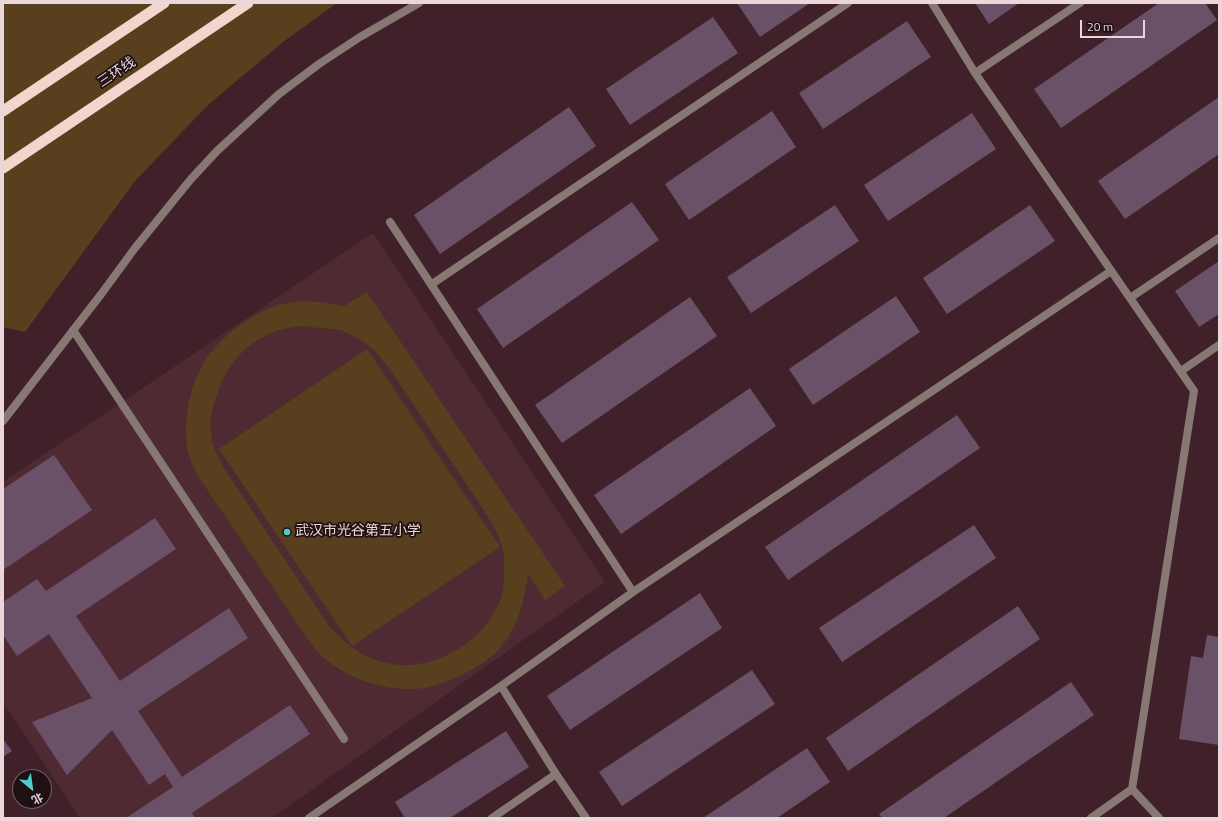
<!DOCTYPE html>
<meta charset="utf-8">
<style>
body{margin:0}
#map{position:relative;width:1222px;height:821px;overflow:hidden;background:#402129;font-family:"Titillium Web","Noto Sans SC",sans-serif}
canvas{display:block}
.frame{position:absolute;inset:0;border:4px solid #ebd6da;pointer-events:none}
.north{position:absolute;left:12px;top:769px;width:40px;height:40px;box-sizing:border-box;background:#1e1013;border:1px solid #705f63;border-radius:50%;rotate:151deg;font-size:11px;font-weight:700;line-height:16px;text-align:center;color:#ebd6da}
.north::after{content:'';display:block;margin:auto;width:14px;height:18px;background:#52cdcd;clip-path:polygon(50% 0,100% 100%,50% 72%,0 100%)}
.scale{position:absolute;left:1080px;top:20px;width:65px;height:18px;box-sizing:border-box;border:2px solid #ebd6da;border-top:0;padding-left:5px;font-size:12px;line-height:14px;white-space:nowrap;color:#ebd6da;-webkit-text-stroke:3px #1e1013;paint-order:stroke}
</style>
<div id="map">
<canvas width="1222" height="821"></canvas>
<div class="frame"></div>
<div class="north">北</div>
<div class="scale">20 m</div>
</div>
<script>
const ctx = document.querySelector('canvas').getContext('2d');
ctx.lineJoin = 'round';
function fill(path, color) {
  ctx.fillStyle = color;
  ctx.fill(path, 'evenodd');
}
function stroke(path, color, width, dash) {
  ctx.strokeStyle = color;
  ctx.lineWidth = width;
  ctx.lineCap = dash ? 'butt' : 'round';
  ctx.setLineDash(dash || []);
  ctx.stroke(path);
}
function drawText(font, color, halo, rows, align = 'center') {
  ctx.font = font + ' "Titillium Web","Noto Sans SC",sans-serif';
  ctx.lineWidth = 3.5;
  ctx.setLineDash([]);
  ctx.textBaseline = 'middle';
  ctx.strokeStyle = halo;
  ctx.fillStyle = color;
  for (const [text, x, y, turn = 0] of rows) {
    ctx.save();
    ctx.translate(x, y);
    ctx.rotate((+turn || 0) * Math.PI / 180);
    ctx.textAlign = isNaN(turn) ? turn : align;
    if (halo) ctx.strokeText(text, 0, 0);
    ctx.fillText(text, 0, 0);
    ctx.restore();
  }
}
fill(new Path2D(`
 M373,233L605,582L272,818H80L3,702V482Z`), '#502a33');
fill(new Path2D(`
 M3,3H337L283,42L208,105L135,181L25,332L3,327Z
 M367,292L565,586L545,600L528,574C524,601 519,625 501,647C491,659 474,669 459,676C446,682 430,688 415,689C382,690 348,679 323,657C317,652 312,645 307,638L198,476C193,466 188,456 187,445C183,413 192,375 213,350C222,339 233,330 245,322C258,313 273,305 289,303C308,300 326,302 344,306ZM300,326L341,330L359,339L375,351L387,365L485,512C492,524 500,536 503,550C505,557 504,566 504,574C504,583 503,592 500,601C499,605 496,608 494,612C482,635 460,651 435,660C425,663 412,666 402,665C370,663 350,649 329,626L225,470C219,459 212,447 211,433C209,420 213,406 217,394C228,363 247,341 279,330C286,328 293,327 300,326Z
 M367,349L500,547L352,646L219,449Z`), '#583f1d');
fill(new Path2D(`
 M737,3H810L760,37Z
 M975,3H1019L989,24Z
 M1159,3H1205L1217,20L1061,128L1034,89Z
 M713,17L738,53L630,125L606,89Z
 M907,21L931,57L823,129L799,93Z
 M1219,97V154L1125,219L1098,181Z
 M569,107L596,146L440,254L414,215Z
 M772,111L796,147L689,220L665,184Z
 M972,113L996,149L888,221L864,185Z
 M632,202L659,240L503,348L477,309Z
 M835,205L859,241L751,313L727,277Z
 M1030,205L1055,241L947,314L923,278Z
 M1219,261V314L1199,327L1175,291Z
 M896,296L920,332L813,405L789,369Z
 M690,297L717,336L562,443L535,405Z
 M750,388L776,426L621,534L594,495Z
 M957,415L980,448L788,580L765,547Z
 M54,455L92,510L3,570V489Z
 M155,518L176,549L76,616L120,681L229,608L248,638L138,711L182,777L290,705L310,734L192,813L195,818H126L173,787L165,774L149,785L112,730L67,775L32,722L92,698L49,634L17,656L3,635V602L37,579L46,591Z
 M974,525L996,558L842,662L819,628Z
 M700,593L722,628L570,730L547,696Z
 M1018,606L1040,639L848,771L826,738Z
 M1207,635L1219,637V745L1179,739L1191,656L1203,658Z
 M752,670L775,704L622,806L599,772Z
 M1071,682L1094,715L944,818H882L879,814Z
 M506,731L529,767L450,818H405L395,802Z
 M3,739L12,751L3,757Z
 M807,748L830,782L777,818H703Z`), '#6b5167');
stroke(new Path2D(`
 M73,330L344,739`), '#887873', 8);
stroke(new Path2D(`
 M932,3L975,73L1194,391L1132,789L1091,818
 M975,73L1080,3
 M390,222L633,592
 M432,284L848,3
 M1130,298L1219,238
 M1181,371L1219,345
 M501,686L556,774L586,818
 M1132,789L1159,818
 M309,818L501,686L633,592L1111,271
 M492,818L556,774`), '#887873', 8);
stroke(new Path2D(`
 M3,421L102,293L135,248L191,179L217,151L279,94L319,64L360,37L419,3`), '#887873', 8);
stroke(new Path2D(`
 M3,111L164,3
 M3,168L248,3`), '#f2d5cc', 11);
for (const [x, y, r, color] of [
 [287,532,4,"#52cdcd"]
]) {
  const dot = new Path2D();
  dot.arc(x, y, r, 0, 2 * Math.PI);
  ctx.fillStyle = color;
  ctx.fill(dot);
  stroke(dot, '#1e1013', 1.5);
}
drawText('14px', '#ebd6da', '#1e1013', [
 ["三环线",117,73,-34]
]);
drawText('14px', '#ebd6da', '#1e1013', [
 ["武汉市光谷第五小学",295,532]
], 'left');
</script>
